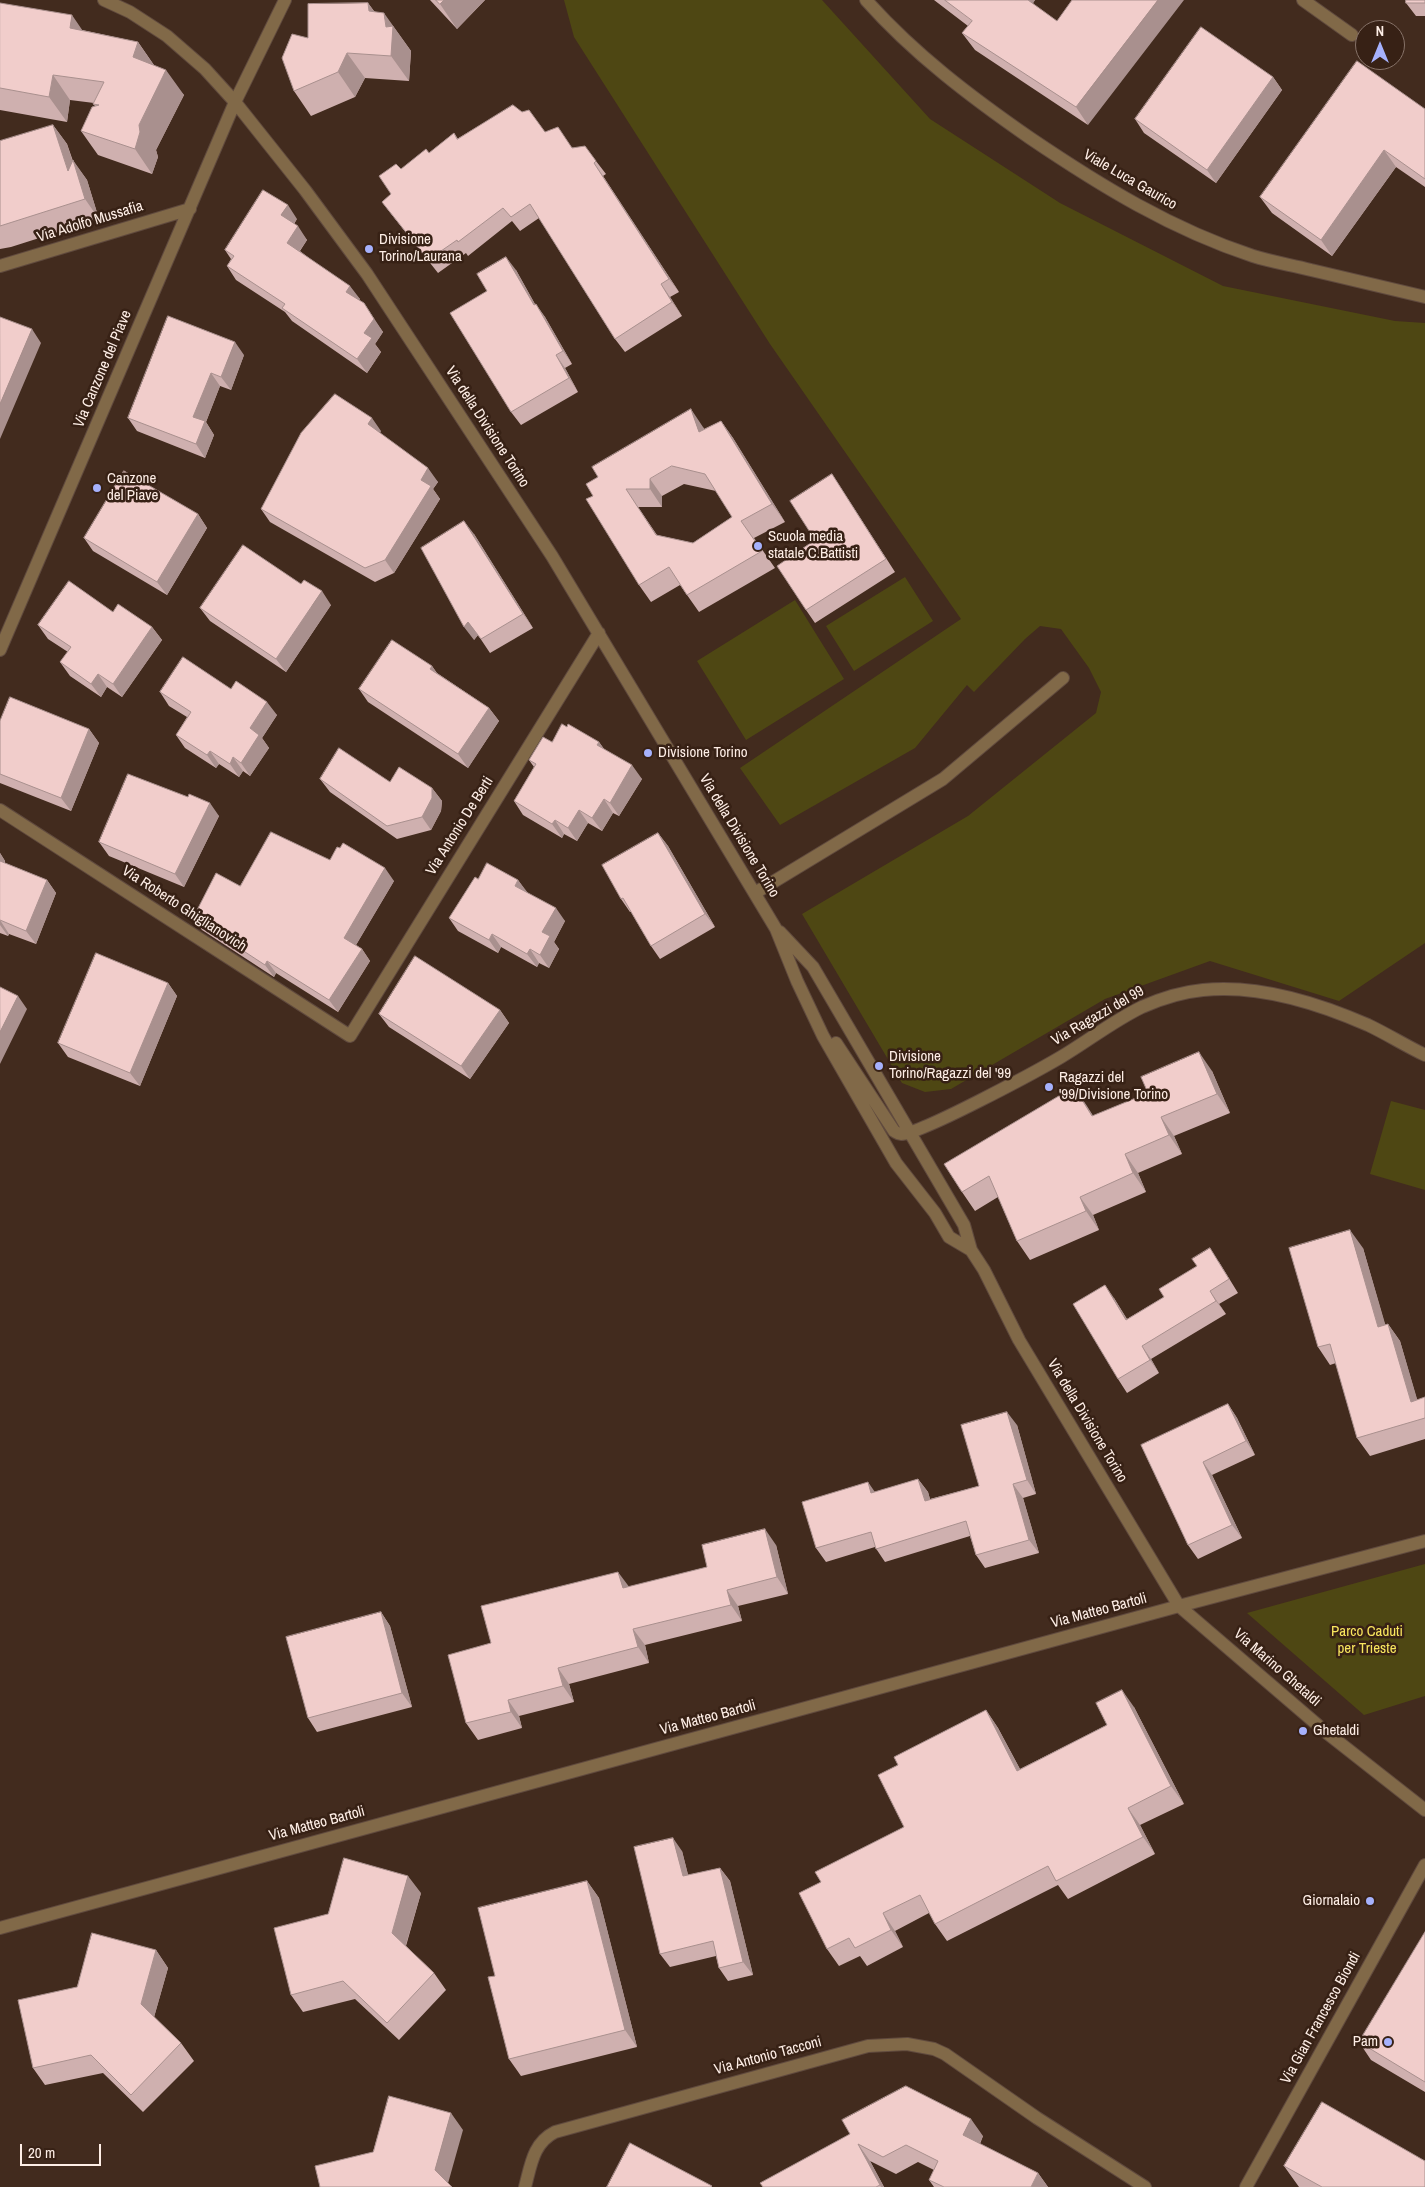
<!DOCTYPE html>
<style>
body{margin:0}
#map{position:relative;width:1425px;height:2187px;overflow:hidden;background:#422b1e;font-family:"Archivo Narrow",sans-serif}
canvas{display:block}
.north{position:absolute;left:1355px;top:20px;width:50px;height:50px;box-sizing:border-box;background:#372115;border:1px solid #877369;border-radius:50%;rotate:0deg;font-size:14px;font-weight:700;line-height:20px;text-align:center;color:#feeee6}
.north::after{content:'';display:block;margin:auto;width:18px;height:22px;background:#a6b1fc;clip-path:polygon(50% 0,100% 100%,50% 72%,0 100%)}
.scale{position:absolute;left:20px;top:2144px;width:81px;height:22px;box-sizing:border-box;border:2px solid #feeee6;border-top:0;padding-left:6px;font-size:15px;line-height:18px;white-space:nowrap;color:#feeee6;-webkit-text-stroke:4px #372115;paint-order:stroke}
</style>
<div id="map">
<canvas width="1425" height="2187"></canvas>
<div class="north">N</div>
<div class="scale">20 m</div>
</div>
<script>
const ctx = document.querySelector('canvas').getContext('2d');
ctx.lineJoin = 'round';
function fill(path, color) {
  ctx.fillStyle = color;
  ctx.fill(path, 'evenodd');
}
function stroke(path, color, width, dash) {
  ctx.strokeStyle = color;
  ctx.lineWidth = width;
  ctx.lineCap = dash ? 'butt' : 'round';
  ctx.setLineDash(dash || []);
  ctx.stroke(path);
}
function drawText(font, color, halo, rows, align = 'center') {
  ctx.font = font + ' "Archivo Narrow",sans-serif';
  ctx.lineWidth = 5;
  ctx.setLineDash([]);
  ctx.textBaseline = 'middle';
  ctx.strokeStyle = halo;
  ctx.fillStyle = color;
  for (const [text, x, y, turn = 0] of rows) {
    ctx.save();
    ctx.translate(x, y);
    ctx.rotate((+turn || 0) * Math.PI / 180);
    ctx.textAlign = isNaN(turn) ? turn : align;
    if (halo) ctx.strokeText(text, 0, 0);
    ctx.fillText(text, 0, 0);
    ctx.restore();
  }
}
fill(new Path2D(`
 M564,0H822L930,119L1060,203L1223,286L1395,321L1425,323V943L1339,1001L1210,961L1105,999L951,1089L925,1092L902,1083L802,914L968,816L1096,713L1101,692L1089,668L1061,629L1040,626L1025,639L974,692L967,685L915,748L780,825L740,768L961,619L770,344L574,37Z
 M905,577L933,621L854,671L826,626Z
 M795,600L844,679L746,740L697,661Z
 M1391,1101L1425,1110V1190L1370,1174Z
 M1425,1564V1696L1364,1715L1247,1613Z`), '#4e4713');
const street = new Path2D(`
 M104,0L130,12L167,36L205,69L235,102L305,190L367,274L552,556L776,929L797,981L823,1036L896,1163L935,1213L949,1237L971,1250
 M866,0C914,54 971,97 1030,138C1101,186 1171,229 1253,256C1272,262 1292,265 1311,270C1349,279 1387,288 1425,297
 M1303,0L1352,35
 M0,266L190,209
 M0,650L235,102L285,0
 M0,810L350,1036L599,633
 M755,893L943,779L1063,678
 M780,932L813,967L964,1225L971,1250L984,1270L1019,1340L1179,1606L1327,1733L1425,1810
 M836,1043L894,1131C896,1132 898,1134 901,1134C919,1135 1039,1070 1061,1057C1088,1041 1113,1021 1142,1007C1160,999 1182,992 1203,990C1259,984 1318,1003 1368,1025C1387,1034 1406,1046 1425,1055
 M0,1928L1179,1606L1425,1541
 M525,2187C531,2165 533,2143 555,2132L868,2046L907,2044L934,2049L945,2054L1037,2118L1145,2187
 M1246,2187L1425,1865`);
stroke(street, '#604a3e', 14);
stroke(street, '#816948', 12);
fill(new Path2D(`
 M430,0H485L457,29Z
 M934,0H1035L1033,3L1088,125L975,50L962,33L968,26Z
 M1425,0V16H1416L1406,3Z
 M0,3L82,30L138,42L154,65L184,95L156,150L158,157L152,174L98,155L81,131L95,106L93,104L94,103L70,100L67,122L0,110Z
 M368,3L374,11L393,26L411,51L409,81L365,78L355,97L311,116L294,91L308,38Z
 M1273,77L1282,90L1216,183L1144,133L1135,119Z
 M1425,109V187L1396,167L1332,256L1272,213L1260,197Z
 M53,125L67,144L73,161L87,180L99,219L11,247L0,249V141Z
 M545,132L596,161L606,174L603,176L679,292L670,297L682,316L625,352L615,339L539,218L520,231L512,221L468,256L466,253L438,273L392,215L382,202L391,194L401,169L429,153L454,133L458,139Z
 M297,219L294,224L307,240L300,251L360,299L359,300L383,332L375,344L381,352L367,373L292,321L285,312L236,280L227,266L231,259L225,250Z
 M516,270L535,304L545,317L572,364L565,368L578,392L521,425L511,412L487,291Z
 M244,355L231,390L220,386L206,422L214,435L205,458L137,431L128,418Z
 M721,421L733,438L785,522L754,538L775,568L699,612L680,585L651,602L639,585L593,496L703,427L704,429ZM684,484L716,491L732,517L693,543L657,535L638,507H662V496Z
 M381,431L380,433L438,482L433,489L440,499L394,573L375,582L270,522L261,509Z
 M832,474L895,572L815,623L806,610L815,540Z
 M198,514L207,528L167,595L93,551L84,538Z
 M474,534L533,628L490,653L478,635L474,640Z
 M331,605L286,672L210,621L200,608Z
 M113,612L152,627L162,640L122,697L107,687L101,697L70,676L60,662L68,652L48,639L38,625Z
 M432,666L437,673L489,708L499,721L468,768L368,702L359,689Z
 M231,689L277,715L262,738L269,748L250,776L243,771L239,777L219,764L216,768L185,748L176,735L187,717L169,706L160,692Z
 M0,721L89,729L99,743L71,811L0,783Z
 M552,742H599L604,749L642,779L619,816L613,813L602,831L588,823L577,841L564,834L562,838L523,815L514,801L534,767L529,760Z
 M320,779L390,782L432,788L442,801L441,811L431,830L397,839L330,792Z
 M188,797L219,816L184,887L109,856L99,842Z
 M658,833L668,846L715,927L660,959L651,946L631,912H630L621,899Z
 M0,853L5,861V863L47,880L56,893L36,944L9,934L8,936L0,933Z
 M330,860L394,881L356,945L362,949L370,961L338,1012L276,973L274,977L202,930L193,918L240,886Z
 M478,879L518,880L527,893L565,921L554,942L559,949L549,968L539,963L537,967L501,947L498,953L458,931L449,918Z
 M168,983L177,996L140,1086L68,1057L58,1043Z
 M500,1010L509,1023L470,1079L389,1027L379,1014Z
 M1212,1071L1230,1113L1174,1136L1182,1154L1138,1173L1146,1192L1093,1215L1099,1230L1030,1260L1017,1241L998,1197L975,1211L962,1192L1074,1087L1093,1116Z
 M1363,1248L1385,1325L1388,1324L1400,1341L1417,1400L1425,1397V1439L1370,1456L1357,1438L1336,1363L1330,1365L1318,1347Z
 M1219,1262L1238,1293L1219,1304L1226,1314L1151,1359L1159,1373L1127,1393L1118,1379L1114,1298L1127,1319L1164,1297Z
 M1228,1404L1237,1418L1255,1455L1212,1475L1242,1538L1198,1559L1188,1545L1141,1445Z
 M1017,1425L1036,1494L1023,1498L1039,1553L985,1568L976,1555L970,1536L885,1562L875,1547L826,1562L816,1548L875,1492L918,1479L928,1492L930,1499L979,1486Z
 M776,1545L788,1594L738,1606L742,1621L645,1645L649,1663L569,1684L574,1702L519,1716L522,1728L478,1740L466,1723L491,1643L629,1587L707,1567Z
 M381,1612L390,1626L412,1707L317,1732L308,1718Z
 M1134,1707L1184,1804L1140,1825L1155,1854L1068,1899L1058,1885L947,1941L935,1924L929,1913L895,1931L903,1947L867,1966L860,1956L839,1966L827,1949L821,1882L904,1827L898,1765L986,1710L998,1728L1020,1769L1107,1725Z
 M682,1851L688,1875L720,1868L730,1881L753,1975L728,1981L719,1968L716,1956L670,1967L660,1954Z
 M587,1881L599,1898L637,2047L521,2076L509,2059L495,1976Z
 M421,1893L406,1946L434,1973L446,1990L399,2040L355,1999L303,2012L291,1995Z
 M1425,1932V2092L1371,2060L1359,2042Z
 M156,1950L168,1968L154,2017L181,2043L194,2061L143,2112L103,2073L45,2085L33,2068L77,1987Z
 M850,2134L983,2136L980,2144L1038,2173L1048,2187H934L929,2180L934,2170L918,2162L896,2174L870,2161L884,2187H763Z
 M1284,2166L1425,2187H1299Z`), '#cfb0af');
fill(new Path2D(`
 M444,0H485L457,29L440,4Z
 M1022,0H1035L1029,9Z
 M1158,0H1184L1088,125L1076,107Z
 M368,3L386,28L369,11Z
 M384,13L411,51L409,81L391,56Z
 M72,15L89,40L70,28Z
 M138,42L155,67L133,57Z
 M347,53L365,78L355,97L338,72Z
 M166,70L184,95L156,150L158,157L152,174L135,149L139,125Z
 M53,75L70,100L67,122L49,97Z
 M1273,77L1282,90L1216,183L1207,170Z
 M53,125L67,144L82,191L68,171Z
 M1384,150L1396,167L1332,256L1321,240Z
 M73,160L87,180L99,219L85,199Z
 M594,163L603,176L679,292L669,279Z
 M288,205L297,219L290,229L281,215Z
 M298,226L307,240L296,256L287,243Z
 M506,257L516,270L543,319L534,305Z
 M661,284L670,297L682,316L672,302Z
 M350,286L360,299L356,305L346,292Z
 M364,303L383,332L375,344L381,352L367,373L357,359L364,333Z
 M536,304L545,317L572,364L563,351Z
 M32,329L41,343L0,439V404Z
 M235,342L244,355L231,390L221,377Z
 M556,355L565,368L578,392L569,378Z
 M211,373L220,386L206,422L214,435L205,458L196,444L193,417Z
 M691,409L703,427L711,450L699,432Z
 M372,418L381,431L377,438L368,424Z
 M721,421L733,438L785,522L772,504Z
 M428,468L438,482L433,489L440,499L394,573L385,560L421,480Z
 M650,479L662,496V507L650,489Z
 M198,514L207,528L167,595L157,582Z
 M464,521L474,534L533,628L523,614Z
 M322,591L331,605L286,672L276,659Z
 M468,622L478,635L474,640L464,627Z
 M152,627L162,640L122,697L113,684Z
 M432,666L441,680L430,669Z
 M98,674L107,687L101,697L91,684Z
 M267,702L277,715L262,738L269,748L250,776L241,763L250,728Z
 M489,708L499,721L468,768L458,754Z
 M89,729L99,743L71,811L61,798Z
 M599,742L609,756L597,745Z
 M210,751L219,764L216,768L207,755Z
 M233,757L243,771L239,777L230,764Z
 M632,765L642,779L619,816L610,803Z
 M432,788L442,801L441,811L431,830L422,817Z
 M604,799L613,813L602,831L592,818Z
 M210,803L219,816L184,887L175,874Z
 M579,810L588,823L577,841L568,828Z
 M555,820L564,834L562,838L552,824Z
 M658,833L668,846L715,927L705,914Z
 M0,853L5,861L1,871L0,869Z
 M385,868L394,881L353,950L344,938Z
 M47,880L56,893L36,944L26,931Z
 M518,880L528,893L515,886Z
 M556,908L565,921L554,942L559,949L549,968L540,955L542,932Z
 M0,920L9,934L8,936L0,925Z
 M492,934L501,947L498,953L489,940Z
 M362,949L370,961L338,1012L329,1000Z
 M530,949L539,963L537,967L527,954Z
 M267,961L276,973L274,977L265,965Z
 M168,983L177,996L140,1086L130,1073Z
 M18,996L27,1009L0,1064V1032Z
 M500,1010L509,1023L470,1079L461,1066Z
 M1199,1052L1212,1071L1230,1113L1217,1094Z
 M1074,1087L1087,1106L1105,1135L1092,1116Z
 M1161,1117L1174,1136L1182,1154L1169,1135Z
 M1125,1154L1138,1173L1146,1192L1133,1173Z
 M1080,1197L1093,1215L1099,1230L1086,1211Z
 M1350,1230L1363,1248L1391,1344L1378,1327Z
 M1105,1285L1114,1298L1135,1333L1126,1320Z
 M1210,1291L1219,1304L1226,1314L1216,1301Z
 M1388,1324L1400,1341L1423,1419L1411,1402Z
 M1142,1346L1151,1359L1159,1373L1150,1360Z
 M1228,1404L1237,1418L1255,1455L1246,1441Z
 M1007,1412L1017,1425L1036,1494L1027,1480Z
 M1203,1462L1212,1475L1242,1538L1232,1525Z
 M918,1479L928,1492L934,1514L925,1501Z
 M868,1482L877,1495L871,1493Z
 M1013,1484L1023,1498L1039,1553L1029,1540Z
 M765,1529L776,1545L788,1594L777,1577Z
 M618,1572L630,1588H623Z
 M727,1590L738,1606L742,1621L731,1605Z
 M381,1612L390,1626L412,1707L402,1693Z
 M633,1629L645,1645L649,1663L638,1647Z
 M558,1668L569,1684L574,1702L563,1686Z
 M1122,1690L1134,1707L1184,1804L1171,1786Z
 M508,1700L519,1716L522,1728L511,1712Z
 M986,1710L998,1728L1030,1788L1017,1771Z
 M1128,1808L1140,1825L1155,1854L1143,1837Z
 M673,1838L682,1851L692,1890L683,1876Z
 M720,1868L730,1881L753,1975L743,1962Z
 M408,1876L421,1893L404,1951L392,1933Z
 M587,1881L599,1898L637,2047L625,2030Z
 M883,1913L895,1931L903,1947L891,1930Z
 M156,1950L168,1968L153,2021L141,2004Z
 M451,2113L463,2130L447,2187L435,2170Z
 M971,2119L983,2136L975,2153L963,2135Z
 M858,2144L870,2161L884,2187H881L880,2185Z
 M1038,2173L1048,2187H1031Z`), '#a9908e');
const building = new Path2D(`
 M436,0H444L440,4Z
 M945,0H1028L1057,21L1072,0H1158L1076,107L962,33L972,21Z
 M1406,0H1425V3H1406Z
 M0,3L72,15L70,28L138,42L133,57L166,70L139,125L140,132L135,149L81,131L92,107L99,105L93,104L104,82L53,75L49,97L0,88Z
 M368,3L369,11L384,13L386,27L393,26L391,56L347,53L338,72L294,91L282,58L292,34L308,38V4Z
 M1201,27L1273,77L1207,170L1135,119Z
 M1357,61L1425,109V179L1384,150L1321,240L1260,197Z
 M513,105L522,112L529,110L545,132L558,127L572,148L585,146L596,161L594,163L669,279L661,284L672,302L615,339L530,204L511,217L503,208L458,242L457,240L428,260L382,202L391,194L379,176L396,164L401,169L426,149L429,153L454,133L457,139Z
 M53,125L68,171L73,160L85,199L0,226V141Z
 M263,190L288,205L281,215L298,226L287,243L350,286L346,292L364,303L374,319L364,333L372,338L357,359L282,308L285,304L227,266L234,256L225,250Z
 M506,257L534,305L536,304L563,351L556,355L569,378L511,412L450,313L487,291L477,274Z
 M168,316L235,342L221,377L211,373L193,417L205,421L196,444L128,418Z
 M0,317L32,329L0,404Z
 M335,394L372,418L368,424L428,468L421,480L431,486L385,560L365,568L261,509L301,433Z
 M691,409L699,432L721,421L772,504L741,521L762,551L687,595L669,567L639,585L586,499L593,496L586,484L598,477L592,467ZM672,466L705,474L732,517L693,543L656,535L626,489H650V479Z
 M124,471L198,514L157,582L84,538Z
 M832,474L886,559L806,610L777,566L815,540L790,501Z
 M464,521L523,614L481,639L468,622L464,627L421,548Z
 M243,545L301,584L304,580L322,591L276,659L200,608Z
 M69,581L113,612L118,604L152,627L113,684L98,674L91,684L60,662L71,647L38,625Z
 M392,640L432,666L430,669L489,708L458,754L359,689Z
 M183,657L231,689L236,681L267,702L250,728L259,735L241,763L233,757L230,764L210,751L207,755L176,735L191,712L160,692Z
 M10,697L89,729L61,798L0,774V721Z
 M562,724L567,727L568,724L599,742L597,745L632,765L610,803L604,799L592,818L579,810L568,828L555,820L552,824L514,801L536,764L529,760L543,737L552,742Z
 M339,748L390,782L399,767L432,788V798L422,817L387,826L320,779Z
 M128,774L188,797L189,794L210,803L175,874L99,842Z
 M271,832L330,860L337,847L340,848L343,843L385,868L344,938L362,949L329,1000L267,961L265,965L193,918L216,873L240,886Z
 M658,833L705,914L651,946L623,898L621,899L602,865Z
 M0,861L47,880L26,931L0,920Z
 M487,863L518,880L515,886L556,908L542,932L550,936L540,955L530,949L527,954L492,934L489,940L449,918L475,877L478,879Z
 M96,953L168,983L130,1073L58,1043Z
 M415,956L500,1010L461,1066L379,1014Z
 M0,987L18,996L0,1032Z
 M1199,1052L1217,1094L1161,1117L1169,1135L1125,1154L1133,1173L1080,1197L1086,1211L1017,1241L989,1176L962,1192L944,1164L1074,1087L1092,1116L1148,1093L1141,1077Z
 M1350,1230L1378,1327L1388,1324L1411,1402L1425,1397V1418L1357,1438L1330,1344L1318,1347L1289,1248Z
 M1210,1248L1229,1279L1210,1291L1216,1301L1142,1346L1150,1360L1118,1379L1073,1304L1105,1285L1126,1320L1164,1297L1159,1289L1197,1266L1192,1259Z
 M1228,1404L1246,1441L1203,1462L1232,1525L1188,1545L1141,1445Z
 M1007,1412L1027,1480L1013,1484L1029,1540L976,1555L966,1521L876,1549L871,1532L816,1548L802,1502L868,1482L871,1493L918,1479L925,1501L979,1486L961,1425Z
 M765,1529L777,1577L727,1590L731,1605L633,1629L638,1647L558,1668L563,1686L508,1700L511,1712L466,1723L448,1655L491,1643L481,1606L618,1572L623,1588L707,1567L702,1545Z
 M381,1612L402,1693L308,1718L286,1637Z
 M1122,1690L1171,1786L1128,1808L1143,1837L1056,1881L1048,1866L935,1924L920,1895L883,1913L891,1930L855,1948L849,1938L827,1949L799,1893L821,1882L815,1872L904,1827L878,1775L898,1765L894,1757L986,1710L1017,1771L1107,1725L1096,1703Z
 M673,1838L683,1876L720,1868L743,1962L719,1968L713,1941L660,1954L634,1847Z
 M344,1858L408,1876L392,1933L434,1973L387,2023L343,1981L291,1995L274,1928L328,1914Z
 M587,1881L625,2030L509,2059L488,1977L495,1976L478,1908Z
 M1425,1932V2082L1359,2042Z
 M92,1933L156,1950L141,2004L181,2043L131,2095L91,2055L33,2068L18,2000L77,1987Z
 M906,2086L971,2119L963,2135L1038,2173L1031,2187H944L929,2180L938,2161L906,2145L883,2157L858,2144L880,2185L876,2187H763L760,2183L850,2134L842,2120Z
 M389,2096L451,2113L435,2170L452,2187H320L315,2166L373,2152Z
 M1322,2102L1425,2161V2187H1322L1284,2166Z
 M630,2143L712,2186L711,2187H607Z`);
fill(building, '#f1cdcb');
stroke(building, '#a9908e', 1);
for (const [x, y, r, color] of [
 [369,249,5,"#a6b1fc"],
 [97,488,5,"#a6b1fc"],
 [758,546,5,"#a6b1fc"],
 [648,753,5,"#a6b1fc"],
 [879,1066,5,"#a6b1fc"],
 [1049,1087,5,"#a6b1fc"],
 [1303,1731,5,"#a6b1fc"],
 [1370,1901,5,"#a6b1fc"],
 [1388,2042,5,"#a6b1fc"]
]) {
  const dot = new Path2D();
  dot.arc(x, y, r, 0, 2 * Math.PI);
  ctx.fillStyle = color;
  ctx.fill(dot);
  stroke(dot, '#372115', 2);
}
drawText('15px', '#feeee6', '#372115', [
 ["Viale Luca Gaurico",1130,180,30],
 ["Via Adolfo Mussafia",90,222,-17],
 ["Via Canzone del Piave",103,369,-67],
 ["Via della Divisione Torino",487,427,57],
 ["Via Antonio De Berti",460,826,-58],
 ["Via della Divisione Torino",739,836,59],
 ["Via Roberto Ghiglianovich",184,909,33],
 ["Via Ragazzi del 99",1098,1016,-30],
 ["Via della Divisione Torino",1087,1421,59],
 ["Via Matteo Bartoli",1099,1611,-15],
 ["Via Marino Ghetaldi",1277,1668,41],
 ["Via Matteo Bartoli",708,1718,-15],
 ["Via Matteo Bartoli",317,1824,-15],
 ["Via Gian Francesco Biondi",1321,2018,-61],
 ["Via Antonio Tacconi",768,2056,-15]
]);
drawText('15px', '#feeee6', '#372115', [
 ["Divisione",379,240],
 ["Torino/Laurana",379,257],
 ["Canzone",107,479],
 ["del Piave",107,496],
 ["Scuola media",768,537],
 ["statale C.Battisti",768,554],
 ["Divisione Torino",658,753],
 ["Divisione",889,1057],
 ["Torino/Ragazzi del '99",889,1074],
 ["Ragazzi del",1059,1078],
 ["'99/Divisione Torino",1059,1095],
 ["Ghetaldi",1313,1731],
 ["Giornalaio",1360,1901,"right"],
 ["Pam",1378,2042,"right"]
], 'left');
drawText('15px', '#f9e65e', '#372115', [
 ["Parco Caduti",1367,1632],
 ["per Trieste",1367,1649]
]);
</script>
